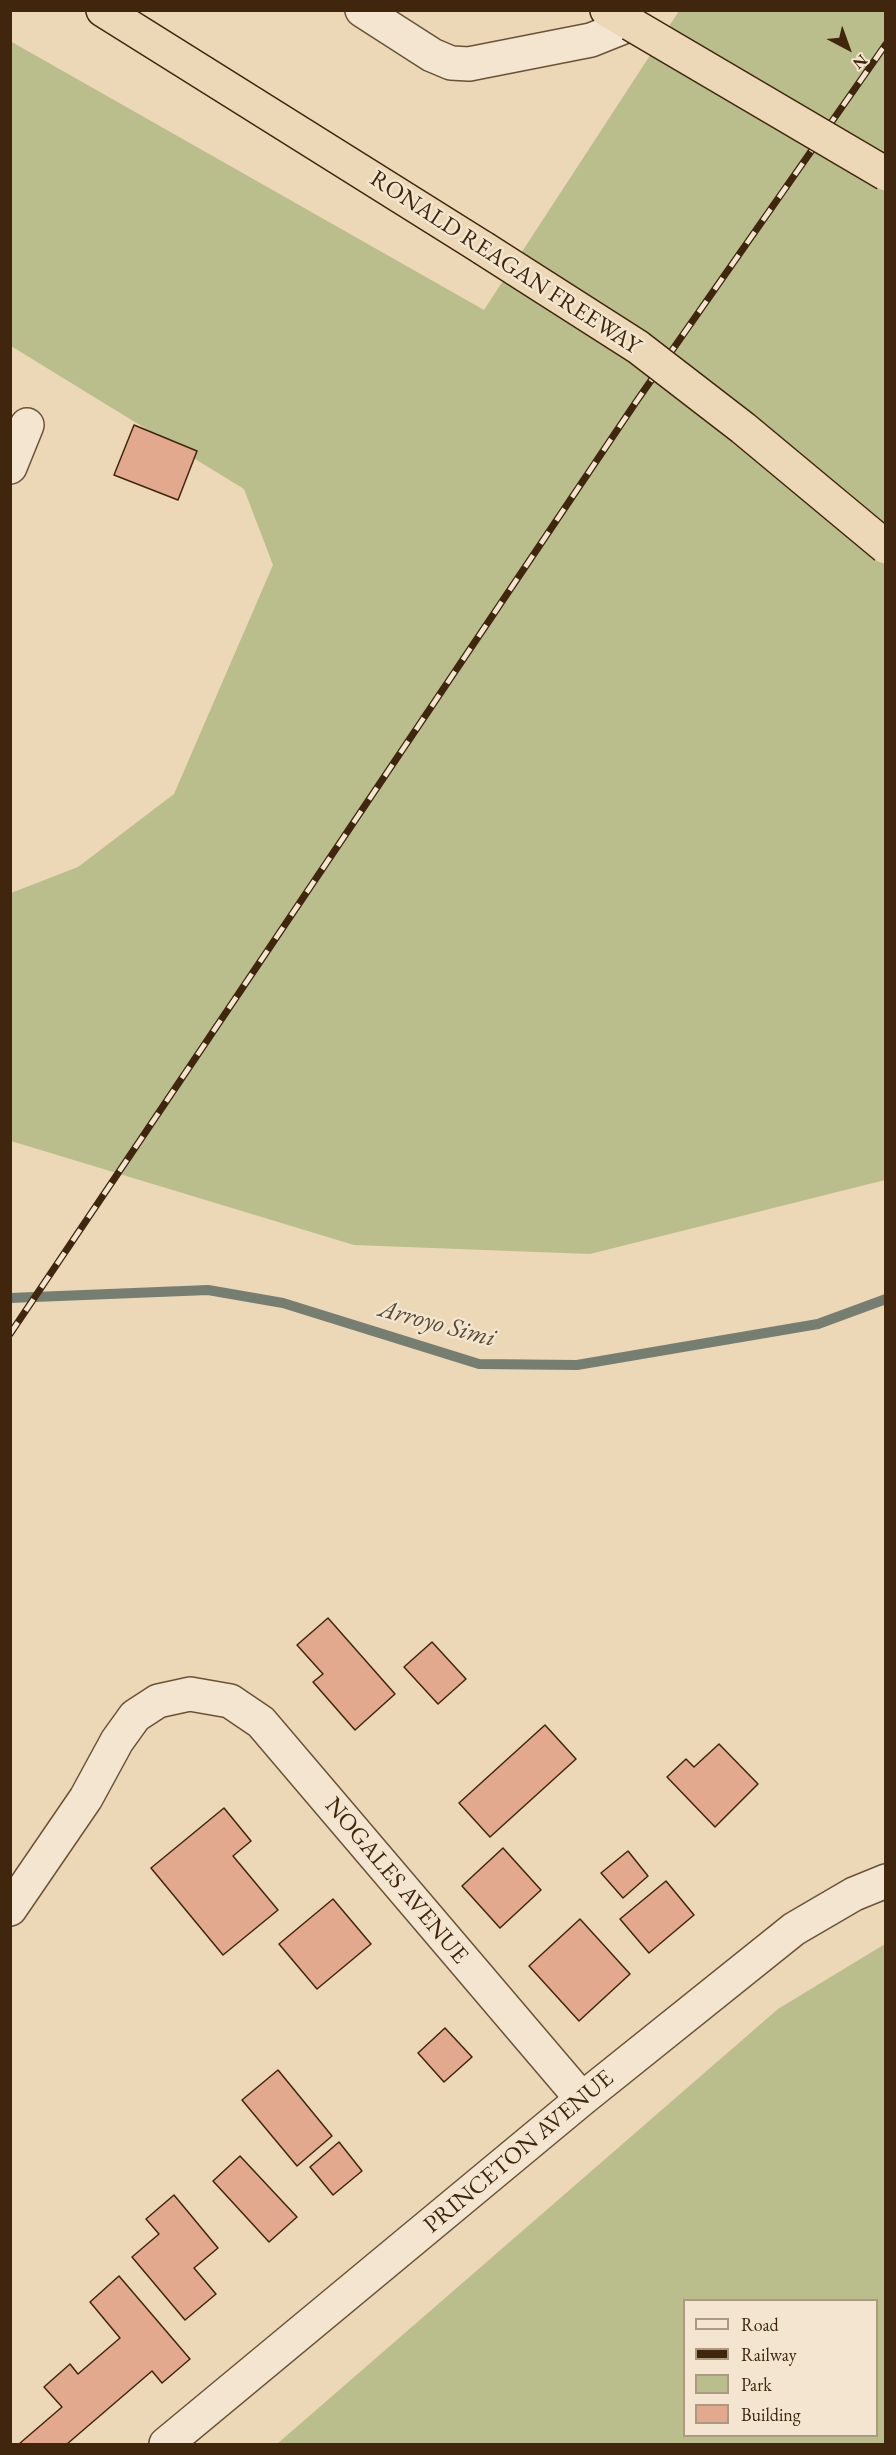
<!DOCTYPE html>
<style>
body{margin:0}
#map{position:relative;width:896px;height:2455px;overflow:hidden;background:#ecd7b7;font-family:"EB Garamond",serif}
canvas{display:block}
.frame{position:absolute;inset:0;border:12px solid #3f260d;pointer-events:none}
.legend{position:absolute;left:683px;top:2299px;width:195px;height:138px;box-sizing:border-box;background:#f3e5d0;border:2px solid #ab9982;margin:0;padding:8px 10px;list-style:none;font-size:18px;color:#3f260d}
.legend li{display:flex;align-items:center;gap:12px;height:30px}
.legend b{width:30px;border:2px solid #ab9982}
.north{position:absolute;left:818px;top:18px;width:60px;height:60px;-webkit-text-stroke:4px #f3e5d0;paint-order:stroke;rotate:139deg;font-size:16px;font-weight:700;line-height:24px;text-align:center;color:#3f260d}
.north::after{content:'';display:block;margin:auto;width:21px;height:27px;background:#3f260d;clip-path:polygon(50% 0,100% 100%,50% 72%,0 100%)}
</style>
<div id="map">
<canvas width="896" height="2455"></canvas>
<div class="frame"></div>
<ul class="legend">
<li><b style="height:8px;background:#f3e5d0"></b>Road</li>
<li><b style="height:8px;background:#3f260d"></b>Railway</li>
<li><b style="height:16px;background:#babd8c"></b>Park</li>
<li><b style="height:16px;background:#e3a98e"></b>Building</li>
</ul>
<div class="north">N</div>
</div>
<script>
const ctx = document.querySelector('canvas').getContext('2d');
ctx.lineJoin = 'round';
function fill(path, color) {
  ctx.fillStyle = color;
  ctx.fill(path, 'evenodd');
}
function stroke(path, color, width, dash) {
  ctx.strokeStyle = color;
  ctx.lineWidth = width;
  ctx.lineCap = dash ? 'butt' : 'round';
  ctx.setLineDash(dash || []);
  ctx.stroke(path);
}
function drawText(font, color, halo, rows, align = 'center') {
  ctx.font = font + ' "EB Garamond",serif';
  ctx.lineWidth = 5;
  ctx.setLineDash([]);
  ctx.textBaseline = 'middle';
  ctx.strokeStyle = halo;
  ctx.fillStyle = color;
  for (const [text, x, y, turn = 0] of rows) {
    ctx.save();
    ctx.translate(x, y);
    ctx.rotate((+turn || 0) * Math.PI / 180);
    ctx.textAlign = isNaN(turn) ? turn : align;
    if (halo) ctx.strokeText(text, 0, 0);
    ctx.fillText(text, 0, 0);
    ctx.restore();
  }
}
fill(new Path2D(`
 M679,11H885V1180L590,1254L354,1245L11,1141V893L78,867L174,794L273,565L244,489L11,346L10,41L484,310Z
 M885,1944V2444H277L778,2009ZM684,2300H876V2436H684Z`), '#babd8c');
stroke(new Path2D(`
 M10,1298L208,1290L283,1303L479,1364L577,1365L818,1324L886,1299`), '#767e72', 10);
const building = new Path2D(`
 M134,425L197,451L178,500L114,475Z
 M328,1618L395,1694L355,1730L313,1682L323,1674L297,1645Z
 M432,1642L466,1679L438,1704L404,1667Z
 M545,1725L576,1759L490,1837L459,1803Z
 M719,1744L758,1784L715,1827L667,1777L686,1759L694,1767Z
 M224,1808L251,1841L233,1856L278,1910L223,1955L151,1868Z
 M503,1848L541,1890L500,1928L462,1886Z
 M628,1851L648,1876L623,1898L601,1873Z
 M666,1881L694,1915L649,1953L620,1919Z
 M333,1899L371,1944L317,1989L279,1944Z
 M580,1919L630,1974L579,2021L529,1966Z
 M445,2028L472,2057L444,2082L418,2053Z
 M278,2070L332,2136L297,2166L242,2100Z
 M339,2142L362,2171L333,2195L310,2167Z
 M240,2156L297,2217L269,2242L213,2181Z
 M174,2195L218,2248L194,2268L216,2294L185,2320L132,2257L159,2234L146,2219Z
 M119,2276L190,2359L162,2383L152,2371L67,2444H19L62,2407L44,2387L70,2364L78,2374L120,2338L90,2302Z`);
fill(building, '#e3a98e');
stroke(building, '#3f260d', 1.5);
const minor = new Path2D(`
 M362,10L432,55L451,63L469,64L591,40L631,24
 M10,467L27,425
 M10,1909L86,1798L117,1741L135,1716L158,1701L190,1694L230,1701L261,1722L582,2099
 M166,2444L582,2099L794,1929L854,1894L886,1881`);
const highway = new Path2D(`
 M103,10L483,248
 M607,10L631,24`);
stroke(minor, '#6a5238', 36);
stroke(highway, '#3f260d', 36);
stroke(minor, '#f3e5d0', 33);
stroke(highway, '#ecd7b7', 33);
const rail = new Path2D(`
 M10,1334L636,402L886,44`);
stroke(rail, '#3f260d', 7);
stroke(rail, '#f3e5d0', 4.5, [14]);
const highwayBridge = new Path2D(`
 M631,24L886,174
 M483,248L638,347L743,428L886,547`);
stroke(highwayBridge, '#3f260d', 36, []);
stroke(highwayBridge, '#ecd7b7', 33);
drawText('24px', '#3f260d', '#f3e5d0', [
 ["RONALD REAGAN FREEWAY",505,263,33],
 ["NOGALES AVENUE",396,1881,50],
 ["PRINCETON AVENUE",519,2152,-40]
]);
drawText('italic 26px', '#564a37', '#f3e5d0', [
 ["Arroyo Simi",437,1324,15]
]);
</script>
